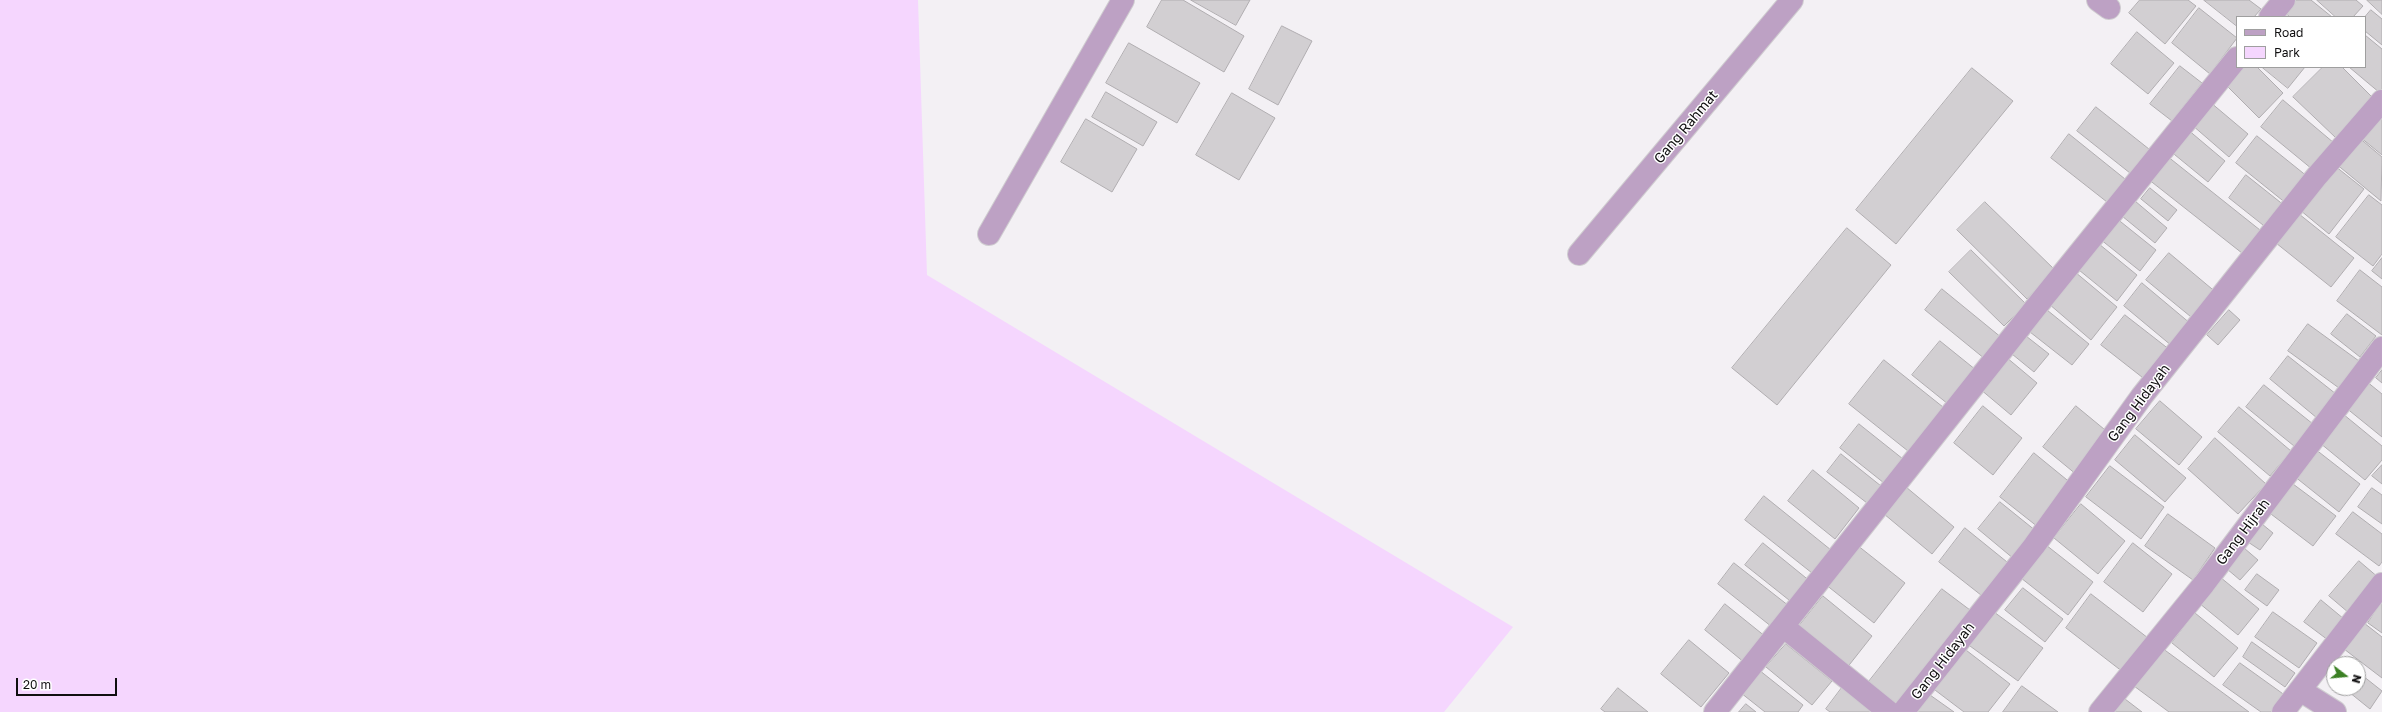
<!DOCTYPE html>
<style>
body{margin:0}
#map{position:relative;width:2382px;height:712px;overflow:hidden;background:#f3f0f4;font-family:"Golos Text",sans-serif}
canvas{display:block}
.legend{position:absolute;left:2236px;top:16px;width:130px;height:52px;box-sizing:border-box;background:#fff;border:1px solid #9f9f9f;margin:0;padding:5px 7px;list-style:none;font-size:12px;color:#100f10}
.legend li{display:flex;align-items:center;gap:8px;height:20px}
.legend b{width:20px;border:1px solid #9f9f9f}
.north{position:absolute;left:2326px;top:656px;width:40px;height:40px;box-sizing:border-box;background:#fff;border:1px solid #9f9f9f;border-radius:50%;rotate:106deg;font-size:11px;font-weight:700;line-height:16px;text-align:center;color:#100f10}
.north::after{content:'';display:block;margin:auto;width:14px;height:18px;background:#3b8024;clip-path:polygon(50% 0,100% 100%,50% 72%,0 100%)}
.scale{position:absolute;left:16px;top:678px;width:101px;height:18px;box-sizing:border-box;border:2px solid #100f10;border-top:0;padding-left:5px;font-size:12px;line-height:14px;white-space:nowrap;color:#100f10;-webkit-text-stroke:3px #fff;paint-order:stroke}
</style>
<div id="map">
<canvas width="2382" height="712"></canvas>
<ul class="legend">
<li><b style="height:5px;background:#bda1c4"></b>Road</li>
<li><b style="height:11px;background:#f5d6fe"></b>Park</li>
</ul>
<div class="north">N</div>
<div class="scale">20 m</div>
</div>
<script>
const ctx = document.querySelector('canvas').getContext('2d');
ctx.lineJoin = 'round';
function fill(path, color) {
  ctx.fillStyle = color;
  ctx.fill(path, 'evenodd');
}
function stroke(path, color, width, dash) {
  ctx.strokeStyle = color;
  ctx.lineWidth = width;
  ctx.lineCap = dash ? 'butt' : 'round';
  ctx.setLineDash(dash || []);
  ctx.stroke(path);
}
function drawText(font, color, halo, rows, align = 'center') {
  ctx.font = font + ' "Golos Text",sans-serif';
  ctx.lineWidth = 3;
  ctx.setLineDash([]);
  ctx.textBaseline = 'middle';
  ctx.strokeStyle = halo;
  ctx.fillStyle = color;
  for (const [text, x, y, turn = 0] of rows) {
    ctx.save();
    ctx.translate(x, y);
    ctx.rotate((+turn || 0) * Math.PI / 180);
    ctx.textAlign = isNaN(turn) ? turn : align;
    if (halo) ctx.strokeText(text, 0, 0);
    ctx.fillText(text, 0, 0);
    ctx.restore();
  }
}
fill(new Path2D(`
 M0,0H918L927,275L1513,627L1444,712H0Z`), '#f5d6fe');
const building = new Path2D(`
 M1162,0H1183L1244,36L1224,72L1147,27Z
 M1191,0H1250L1236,25Z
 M2140,0H2188L2196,6L2165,44L2129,13Z
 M2204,0H2249L2261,9L2254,17H2237V26Z
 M2294,0H2311L2332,17H2290L2284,12Z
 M2317,0H2356L2363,6L2353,17H2336Z
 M2367,0H2382V14Z
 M2199,8L2237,38L2210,74L2172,43Z
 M2371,10L2382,19V45L2365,31V17Z
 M1282,26L1312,41L1278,105L1249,89Z
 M2137,32L2174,63L2148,94L2111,64Z
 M2365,35L2382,49V91L2380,93L2349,67H2365Z
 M1129,43L1200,83L1177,123L1106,83Z
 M2180,66L2202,83L2172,121L2150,104Z
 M2244,67H2257L2283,93L2259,118L2226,85Z
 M2262,67H2305L2288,88Z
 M2323,67H2342L2374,99L2336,138L2293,97Z
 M1972,68L2013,101L1896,244L1856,210Z
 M1106,92L1157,122L1143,146L1092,117Z
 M1232,93L1275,118L1239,180L1196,155Z
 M2283,100L2334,143L2312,169L2261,127Z
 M2210,102L2248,134L2229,157L2192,125Z
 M2096,107L2154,153L2135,177L2077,131Z
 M2382,117V155L2360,137Z
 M1086,119L1137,149L1112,192L1061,162Z
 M2187,129L2225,161L2208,182L2169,150Z
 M2069,134L2125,179L2107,202L2051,158Z
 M2257,136L2308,177L2287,204L2236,163Z
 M2357,136L2382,157L2381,201L2335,163Z
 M2167,156L2265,234L2247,257L2148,179Z
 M2335,166L2364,189L2329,234L2300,210Z
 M2246,175L2285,206L2268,229L2229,198Z
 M2150,188L2177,210L2168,221L2141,199Z
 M2369,195L2382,205V254L2373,266L2336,237Z
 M2135,201L2167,228L2155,243L2122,216Z
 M1985,202L2055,270L2027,299L1957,230Z
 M2299,214L2354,258L2331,287L2276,243Z
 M2116,218L2156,250L2140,271L2100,239Z
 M1847,228L1891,265L1777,405L1732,368Z
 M2099,244L2137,275L2117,301L2079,270Z
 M1971,250L2026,304L2004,326L1949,272Z
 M2169,253L2218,294L2196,321L2146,280Z
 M2382,258V279L2372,271Z
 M2360,270L2382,287V335L2337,301Z
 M2075,272L2117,307L2091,340L2049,304Z
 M2142,283L2191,324L2172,346L2124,306Z
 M1942,289L2002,338L1985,359L1925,310Z
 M2047,310L2089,344L2072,365L2030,332Z
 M2229,310L2240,320L2218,345L2207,335Z
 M2347,314L2376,336L2360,357L2331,334Z
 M2125,315L2170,350L2147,381L2101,345Z
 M2308,324L2359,361L2339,388L2288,351Z
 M2026,336L2049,354L2034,372L2012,354Z
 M1940,341L1976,370L1948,404L1912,375Z
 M2288,356L2336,394L2317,418L2270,379Z
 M2006,357L2037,383L2011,415L1980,389Z
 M1884,360L1948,411L1913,455L1849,404Z
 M2382,370V383L2376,378Z
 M2366,381L2382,394V437L2345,407Z
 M2264,385L2313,424L2294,446L2246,407Z
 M2160,401L2202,437L2179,465L2136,429Z
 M1983,406L2022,438L1993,475L1954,443Z
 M2076,406L2110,434L2077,475L2043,447Z
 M2239,407L2291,451L2270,476L2218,432Z
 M2343,414L2382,446V460L2365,480L2320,443Z
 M1859,424L1903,459L1884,483L1840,448Z
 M2135,435L2186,478L2165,502L2115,460Z
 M2215,438L2266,484L2238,514L2188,469Z
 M2315,449L2360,484L2339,512L2294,476Z
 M2034,453L2072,484L2038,527L2000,497Z
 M1841,454L1881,486L1867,503L1827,472Z
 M2382,465V484L2372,476Z
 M2110,466L2164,507L2141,539L2086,497Z
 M1813,470L1859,508L1835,539L1788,501Z
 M2289,481L2336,516L2313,546L2267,511Z
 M1906,487L1954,527L1932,554L1884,514Z
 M2372,488L2382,495V524L2358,507Z
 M1764,496L1831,550L1812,573L1745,520Z
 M2000,502L2036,531L2014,559L1978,529Z
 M2081,504L2125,541L2098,574L2054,538Z
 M2353,512L2382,534V562L2379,566L2336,534Z
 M2168,514L2215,548L2193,580L2145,546Z
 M2262,524L2273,533L2260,550L2248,542Z
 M1965,528L2012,566L1986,599L1939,562Z
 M1763,543L1811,582L1794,604L1745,565Z
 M2133,543L2172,574L2143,612L2104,582Z
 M1857,545L1905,583L1874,623L1825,584Z
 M2046,545L2093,582L2068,615L2021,578Z
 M2244,548L2258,560L2240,580L2227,569Z
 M2359,561L2379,578L2349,613L2329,596Z
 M1734,563L1789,606L1772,627L1718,584Z
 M2257,574L2279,590L2267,606L2245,590Z
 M2220,577L2259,609L2238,635L2199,603Z
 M2023,588L2063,619L2045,642L2005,610Z
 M1942,589L1974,613L1898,709L1867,684Z
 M2091,594L2148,638L2123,672L2066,628Z
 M1823,596L1872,636L1846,669L1796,630Z
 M2321,600L2344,619L2328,640L2304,622Z
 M2382,601V633L2368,623Z
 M1725,604L1766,637L1745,663L1705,630Z
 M1994,612L2043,648L2018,681L1970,646Z
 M2273,612L2317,643L2299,668L2255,637Z
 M2195,613L2238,648L2214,677L2172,643Z
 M2364,623L2382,637V678L2344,649Z
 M1689,640L1729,673L1701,707L1661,674Z
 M2252,642L2295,673L2285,687L2243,657Z
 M1786,644L1832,681L1812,705L1766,667Z
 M1962,647L2010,684L1988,712H1964L1931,687Z
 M2162,648L2249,712H2169L2134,686Z
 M2338,656L2348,664H2334V680L2325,673Z
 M2240,663L2286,696L2274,712H2261L2223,685Z
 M1759,670L1803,705L1798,712H1765L1741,693Z
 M2358,672L2382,691L2370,709L2344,688H2358Z
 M1844,685L1878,712H1830L1826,709Z
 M2022,686L2058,712H2003Z
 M1618,688L1648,712H1605L1601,709Z
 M1930,695L1954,712H1918Z
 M2125,699L2142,712H2115Z
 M1746,704L1756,712H1739Z`);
fill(building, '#d2cfd2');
stroke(building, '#b0adb0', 1);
const street = new Path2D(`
 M2098,0L2109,8
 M2270,17L2284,0
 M989,234L1123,0
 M1579,254L1792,0
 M1784,627L1889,712
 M2300,690L2335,712
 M1715,712L2044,297L2237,58
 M1903,712L2034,546L2142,396L2317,176L2382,101
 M2100,712L2204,584L2382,348
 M2283,712L2382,584`);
stroke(street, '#cfccd0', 24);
stroke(street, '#bda1c4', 22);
drawText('14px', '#100f10', '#fff', [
 ["Gang Rahmat",1686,127,-50],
 ["Gang Hidayah",2139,403,-53],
 ["Gang Hijrah",2243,532,-53],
 ["Gang Hidayah",1943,661,-52]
]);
</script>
